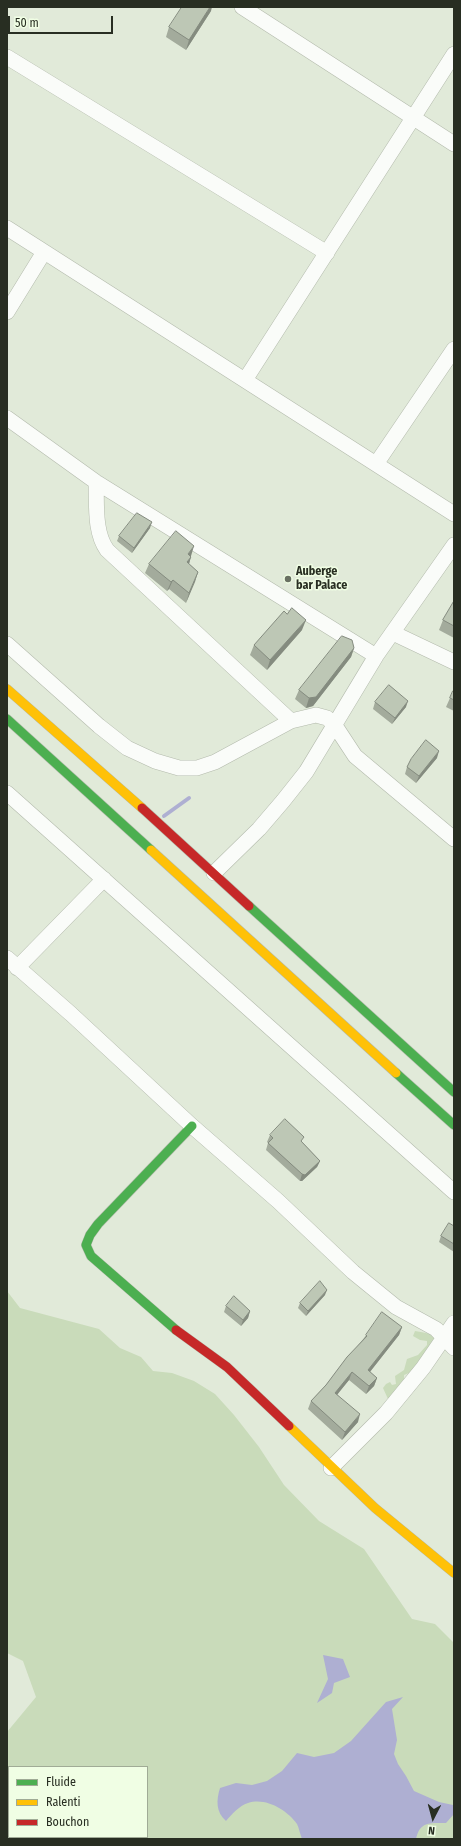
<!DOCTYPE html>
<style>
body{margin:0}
#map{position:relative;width:461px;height:1846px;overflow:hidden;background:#e1ead9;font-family:"Fira Sans Condensed",sans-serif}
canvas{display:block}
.frame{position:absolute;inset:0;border:8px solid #282e22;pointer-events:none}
.legend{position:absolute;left:8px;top:1766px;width:140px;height:72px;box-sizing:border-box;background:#f0fee4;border:1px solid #a0ab96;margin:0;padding:5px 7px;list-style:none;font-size:12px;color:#282e22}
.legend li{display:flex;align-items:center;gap:8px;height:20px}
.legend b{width:20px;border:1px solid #a0ab96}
.north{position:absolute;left:413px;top:1798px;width:40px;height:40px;-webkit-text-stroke:3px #f0fee4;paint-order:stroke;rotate:186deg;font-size:11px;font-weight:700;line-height:16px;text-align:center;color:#282e22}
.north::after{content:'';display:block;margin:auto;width:14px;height:18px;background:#282e22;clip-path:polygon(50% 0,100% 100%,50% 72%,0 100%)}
.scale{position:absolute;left:8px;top:16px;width:105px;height:18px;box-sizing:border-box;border:2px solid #282e22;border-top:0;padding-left:5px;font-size:12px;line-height:14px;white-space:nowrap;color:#282e22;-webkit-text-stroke:3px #f0fee4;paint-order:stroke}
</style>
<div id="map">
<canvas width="461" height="1846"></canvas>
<div class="frame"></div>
<ul class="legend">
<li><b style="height:5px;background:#4caf50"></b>Fluide</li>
<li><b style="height:5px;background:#ffc107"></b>Ralenti</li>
<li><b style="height:5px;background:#c62828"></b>Bouchon</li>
</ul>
<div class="north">N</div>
<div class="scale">50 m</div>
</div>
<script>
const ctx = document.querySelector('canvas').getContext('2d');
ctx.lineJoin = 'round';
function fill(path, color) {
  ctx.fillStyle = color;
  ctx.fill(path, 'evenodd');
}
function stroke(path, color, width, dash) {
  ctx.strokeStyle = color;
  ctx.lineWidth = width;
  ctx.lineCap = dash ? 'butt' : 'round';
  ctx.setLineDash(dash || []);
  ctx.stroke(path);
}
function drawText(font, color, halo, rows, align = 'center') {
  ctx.font = font + ' "Fira Sans Condensed",sans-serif';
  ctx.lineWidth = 3;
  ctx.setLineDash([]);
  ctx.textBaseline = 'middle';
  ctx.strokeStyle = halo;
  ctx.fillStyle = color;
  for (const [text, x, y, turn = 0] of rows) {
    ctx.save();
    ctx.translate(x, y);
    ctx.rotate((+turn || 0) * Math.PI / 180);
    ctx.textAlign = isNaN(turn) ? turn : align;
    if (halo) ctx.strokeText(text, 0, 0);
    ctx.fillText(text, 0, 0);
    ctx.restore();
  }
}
fill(new Path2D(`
 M7,1291L20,1308L99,1329L120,1348L141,1357L153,1371L172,1373L194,1381L215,1394L234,1415L259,1447L284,1485L319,1521L364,1549L412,1619L435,1624L454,1643V1839H7V1732L36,1697L23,1661L7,1653ZM9,1767H147V1837H9Z
 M415,1331C425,1333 433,1334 443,1337L409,1373L404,1375V1381L388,1399L383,1388L386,1384L390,1382L392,1385L396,1384L395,1376L404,1370L407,1359L418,1355L427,1345V1341L420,1340L413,1336Z`), '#c9dbba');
fill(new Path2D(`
 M323,1655L343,1659L350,1677L334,1683L332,1693L317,1703L328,1679Z
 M403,1697L392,1709L397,1740L394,1754L398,1764L406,1776L414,1791L439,1802L453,1805L454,1814L446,1823C430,1823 420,1821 416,1839H302C300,1834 299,1828 297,1824C287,1810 266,1797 248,1803C239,1806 232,1814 226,1821C216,1812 216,1801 220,1788L236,1783L252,1785L267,1781L282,1771L297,1753L314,1757L334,1753L351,1741L386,1702Z`), '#aeafd2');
stroke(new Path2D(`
 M164,816L189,798`), '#aeafd2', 4);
const street = new Path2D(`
 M242,7L454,144
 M7,57L327,253
 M7,228L454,514
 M7,312L44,252
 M245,380L454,54
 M7,418L96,482L376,656
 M376,464L454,349
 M96,482C97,504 94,532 107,550L291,721
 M393,633L454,662
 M7,644L99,726L127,748L155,761L179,768H197L215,762L291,721L316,715L327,718L334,724L355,756L454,839
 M7,793L454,1192
 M214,873L259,829L283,801L306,772L376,656L454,545
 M7,958L71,1014L192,1126L278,1201L353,1272L396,1307L436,1329L454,1348
 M17,968L104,879
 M331,1468L386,1413L423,1368L454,1323`);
const fast = new Path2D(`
 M7,719L151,850
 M249,906L454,1092
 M396,1073L454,1125
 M176,1330L91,1256L86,1245L90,1235L98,1224L192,1126`);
const slow = new Path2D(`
 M7,689L142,808
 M151,850L396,1073
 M289,1426L375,1508L454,1573`);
const jam = new Path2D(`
 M142,808L249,906
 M176,1330L227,1367L289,1426`);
stroke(street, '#b3baac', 16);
stroke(fast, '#b3baac', 10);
stroke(slow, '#b3baac', 10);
stroke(jam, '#b3baac', 10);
stroke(street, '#fafcf9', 15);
stroke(fast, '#4caf50', 9);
stroke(slow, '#ffc107', 9);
stroke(jam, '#c62828', 9);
fill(new Path2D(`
 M211,11L186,50L166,37L169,27Z
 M150,528L132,553L117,541L119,536Z
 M191,556L189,564L198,572L186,603L169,589L167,591L145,573L149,564Z
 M454,601V638L439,630L443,620Z
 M302,630L267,670L250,655L254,645Z
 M354,648L351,657L313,706L306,708L295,699L299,690Z
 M454,691V711L446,707L450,698Z
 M375,702L406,707L392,724L373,709Z
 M437,758L416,783L405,774L407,767Z
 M270,1135L302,1142L320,1161L317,1167L302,1181H300L266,1150L268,1143L267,1142Z
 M454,1226V1252L439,1242L441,1236Z
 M325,1295L306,1316L298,1308L300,1303Z
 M226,1306L250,1311L248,1318L241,1326L224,1312Z
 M402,1327L399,1335L370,1372L377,1378L374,1386L366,1394L349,1380L337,1394L358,1422L342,1440L308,1409L311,1401L326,1385L364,1338L366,1335Z`), '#a3ab9c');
fill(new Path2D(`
 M210,7H212L211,11L186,50L189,40Z
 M152,522L150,528L132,553L134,548Z
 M194,546L191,556L184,564L188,554Z
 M191,557L188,567L187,562Z
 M198,572L195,582L186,603L189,593Z
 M173,580L169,589L167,591L171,582Z
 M306,620L302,630L267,670L270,660Z
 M354,648L351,657L313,706L306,708L309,698Z
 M408,701L406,707L392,724L395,718Z
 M439,751L437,758L416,783L419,776Z
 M320,1161L317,1167L302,1181H300L302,1174Z
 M327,1290L325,1295L306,1316L308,1311Z
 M250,1311L248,1318L241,1326L243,1320Z
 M402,1327L399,1335L365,1378L368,1370Z
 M352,1372L349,1380L333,1400L335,1393Z
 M377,1378L374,1386L366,1394L369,1386Z
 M360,1414L358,1422L342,1440L345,1432Z`), '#848b7f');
const building = new Path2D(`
 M182,7H210L189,40L169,27Z
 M137,513L152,522L134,548L119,536Z
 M176,531L194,546L188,554L191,557L187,562L198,572L189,593L173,580L171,582L149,564Z
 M454,601V626L443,620Z
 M292,608L306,620L270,660L254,645L284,611L287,614Z
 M342,636L352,640L354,648L316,697L309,698L299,690Z
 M389,685L408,701L395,718L375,702Z
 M453,691H454V700L450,698Z
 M426,740L439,751L419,776L407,767L411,759Z
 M285,1119L304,1137L301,1141L320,1161L305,1175L302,1174L268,1143L273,1138L270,1135Z
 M449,1223L454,1226V1244L441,1236Z
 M320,1281L327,1290L308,1311L300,1303Z
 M234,1296L250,1311L243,1320L226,1306Z
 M382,1312L402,1327L368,1370L377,1378L369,1386L352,1372L335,1393L360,1414L345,1432L311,1401L326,1385L347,1357L367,1336L366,1335Z`);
fill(building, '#bdc7b5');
stroke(building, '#848b7f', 1);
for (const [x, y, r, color] of [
 [288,579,4,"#697062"]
]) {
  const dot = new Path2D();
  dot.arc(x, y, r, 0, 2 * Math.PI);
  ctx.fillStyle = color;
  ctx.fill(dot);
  stroke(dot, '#f0fee4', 1.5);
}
drawText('bold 12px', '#282e22', '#f0fee4', [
 ["Auberge",296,572],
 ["bar Palace",296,586]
], 'left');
</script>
